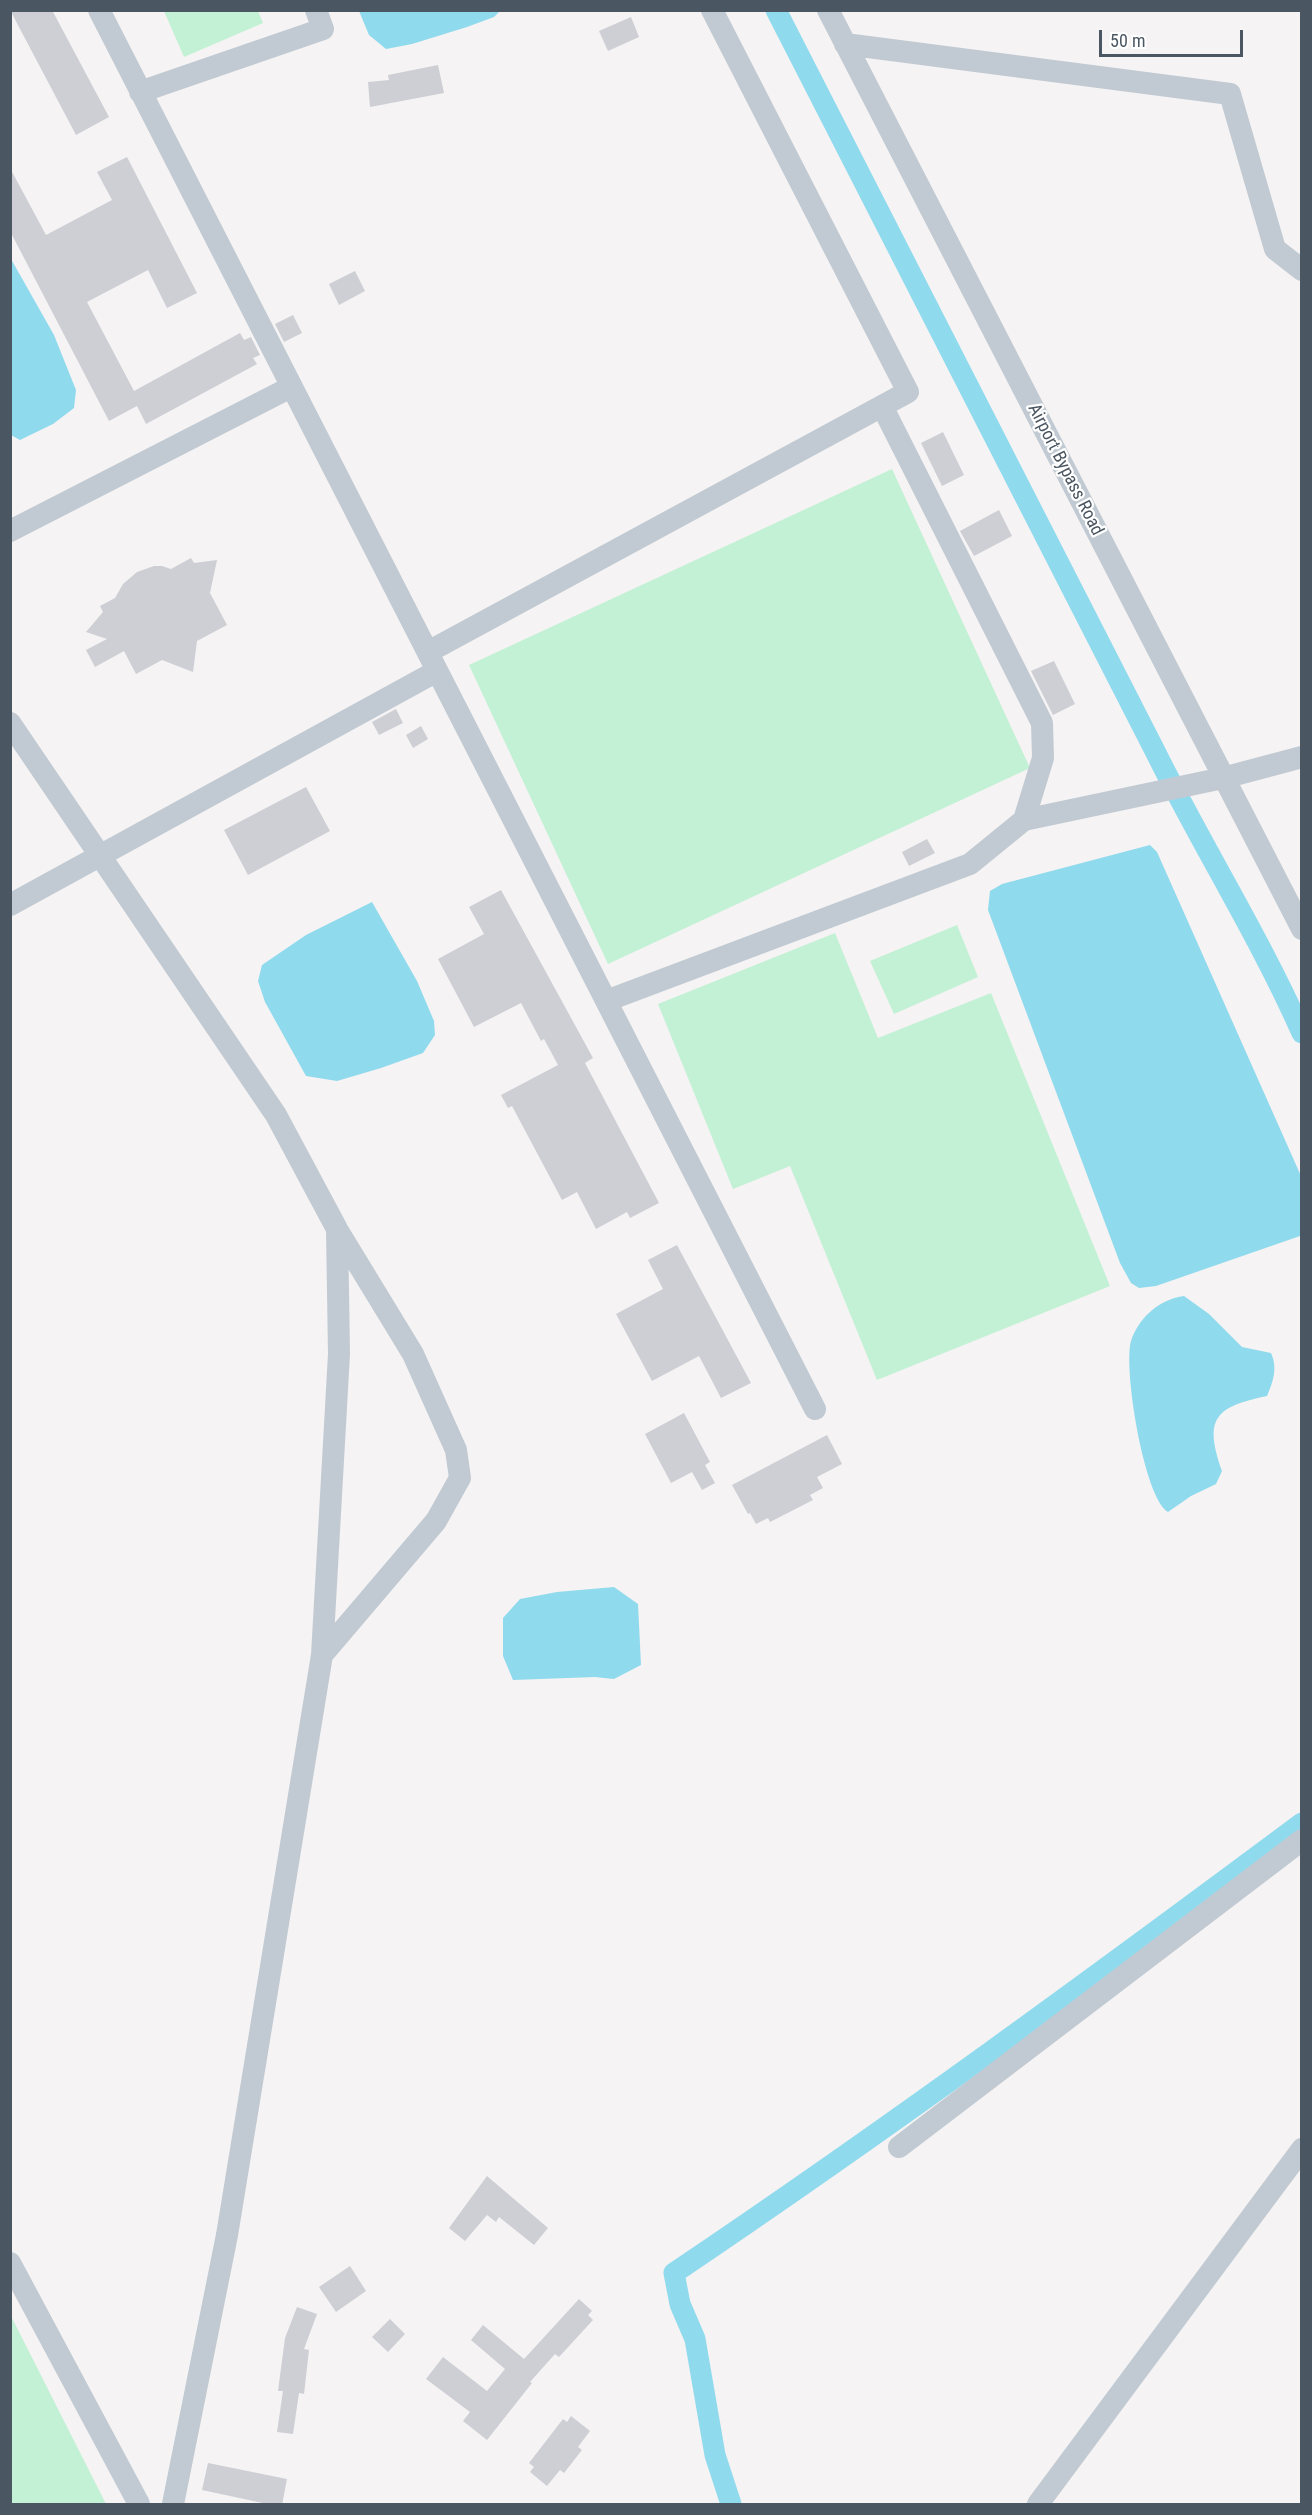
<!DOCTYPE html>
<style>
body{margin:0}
#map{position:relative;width:1312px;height:2515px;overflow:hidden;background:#f5f3f3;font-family:"Roboto Condensed",sans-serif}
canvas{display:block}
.frame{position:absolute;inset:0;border:12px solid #4a5661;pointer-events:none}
.scale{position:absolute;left:1099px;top:30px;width:144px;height:27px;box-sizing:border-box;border:3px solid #4a5661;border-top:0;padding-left:8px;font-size:18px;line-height:21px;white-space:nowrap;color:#4a5661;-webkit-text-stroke:4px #fff;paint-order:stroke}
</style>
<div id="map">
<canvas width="1312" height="2515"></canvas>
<div class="frame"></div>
<div class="scale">50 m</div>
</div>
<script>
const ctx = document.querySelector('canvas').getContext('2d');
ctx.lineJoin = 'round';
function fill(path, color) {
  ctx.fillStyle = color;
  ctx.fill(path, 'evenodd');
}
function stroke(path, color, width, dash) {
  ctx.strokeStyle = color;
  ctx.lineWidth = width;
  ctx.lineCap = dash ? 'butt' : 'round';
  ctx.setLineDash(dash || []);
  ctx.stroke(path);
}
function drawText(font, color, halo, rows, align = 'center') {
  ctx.font = font + ' "Roboto Condensed",sans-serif';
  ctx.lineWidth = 4.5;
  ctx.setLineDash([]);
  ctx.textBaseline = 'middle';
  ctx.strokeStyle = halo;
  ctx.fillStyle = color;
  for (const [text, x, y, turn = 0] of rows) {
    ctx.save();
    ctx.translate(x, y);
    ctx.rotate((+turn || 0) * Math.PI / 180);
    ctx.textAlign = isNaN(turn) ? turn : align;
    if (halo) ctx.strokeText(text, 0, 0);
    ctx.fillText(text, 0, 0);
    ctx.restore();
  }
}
fill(new Path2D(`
 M164,11H258L263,23L184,57Z
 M892,469L1030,768L608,964L469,665Z
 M957,925L978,977L894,1014L870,961Z
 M835,933L878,1038L991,993L1110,1286L877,1380L790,1166L733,1189L658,1004Z
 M10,2316H11L106,2504H11Z`), '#c3f1d5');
fill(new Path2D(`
 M359,11H500L494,17L467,27L412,44L386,49L369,35Z
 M11,259L54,335L76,390L74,408L53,424L20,440L11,435Z
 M1150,845L1157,852L1301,1176L1302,1233L1300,1236L1156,1286L1139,1288L1131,1283L1120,1263L988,910L990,891L1002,884Z
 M372,902L417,981L434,1021L435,1035L423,1053L381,1068L337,1081L306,1076L265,1002L258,981L262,965L306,935Z
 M1184,1296L1209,1314L1242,1347L1271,1353C1278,1368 1273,1382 1267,1396C1214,1407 1204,1419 1222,1471L1216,1484L1191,1496L1168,1512C1144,1498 1123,1368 1131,1341C1139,1317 1160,1299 1184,1296Z
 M614,1587L638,1604L641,1665L614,1679L595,1677L513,1680L503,1656V1618L520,1599L557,1592Z`), '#90daee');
stroke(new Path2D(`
 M776,10C904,257 1030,504 1155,751C1202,846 1259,936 1302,1033
 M731,2504L715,2455L695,2339L680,2304L674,2273C888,2129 1095,1977 1302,1823`), '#90daee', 21);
fill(new Path2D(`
 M10,10H52L109,117L76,135Z
 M631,17L639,37L608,51L599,31Z
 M438,65L444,93L370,107L368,82L389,80L388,75Z
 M127,157L197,293L167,308L148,270L87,302L134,391L240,333L244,340L251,337L260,355L253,358L257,364L146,424L137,406L109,421L10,231V168L46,235L112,200L97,172Z
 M355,271L365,291L339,305L329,284Z
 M293,315L302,333L284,342L275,324Z
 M943,432L964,475L942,486L921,443Z
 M999,510L1012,536L974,556L960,531Z
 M191,558L194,563L217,560L210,593L227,625L197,641L193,672L162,660L136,674L124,651L95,667L86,650L107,639L86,632L103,612L100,606L115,598L123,584L137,572L154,566H162L171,569Z
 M1054,661L1075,704L1053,715L1031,671Z
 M396,709L403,723L379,735L372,722Z
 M421,726L428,739L413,748L406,735Z
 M306,787L330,831L248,875L224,830Z
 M927,839L935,853L909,866L902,852Z
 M501,890L593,1058L585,1063L659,1203L630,1218L627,1212L596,1229L577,1192L562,1200L512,1106L508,1108L501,1095L558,1065L544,1039L541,1041L521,1003L474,1027L438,959L484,934L469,907Z
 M677,1245L751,1383L721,1398L699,1356L652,1381L616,1314L663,1289L648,1260Z
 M684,1413L710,1462L705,1465L715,1483L702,1490L692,1472L671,1483L645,1434Z
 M827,1435L842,1464L817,1477L823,1488L810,1495L813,1500L770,1522L768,1518L756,1524L750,1513L748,1514L732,1485Z
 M487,2176L548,2228L534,2245L499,2217L496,2222L487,2215L465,2241L449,2228Z
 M350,2266L366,2291L336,2312L319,2287Z
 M579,2299L592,2311L588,2315L593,2320L559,2357L555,2354L530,2382L532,2383L487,2440L463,2421L470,2412L426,2379L443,2357L487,2391L505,2369L471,2340L483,2325L524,2359Z
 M297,2307L317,2314L304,2349L309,2350L304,2394L299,2393L293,2434L277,2432L283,2391H278L285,2338Z
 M390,2319L405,2334L388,2352L372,2337Z
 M571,2416L590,2431L578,2447L582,2450L564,2473L560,2470L547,2486L530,2472L534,2467L529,2463L563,2419L567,2422Z
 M208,2463L287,2479L282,2505H272L202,2490Z`), '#cdcfd5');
stroke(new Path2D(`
 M99,10L815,1409
 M828,10L1302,929
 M845,44L1230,94L1275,249L1302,270
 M140,92L323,29L316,10
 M10,531L291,387
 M428,652L908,392L712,10
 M10,723L276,1115L337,1229L339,1354L322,1655L227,2235L173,2504
 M1024,820L1223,778L1302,757
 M10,905L437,671
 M606,1001L970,864L1024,820L1043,758L1042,723L882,406
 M322,1655L436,1521L460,1478L456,1450L413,1354L338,1231
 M899,2147L1302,1840
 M10,2263L139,2504
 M1038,2504L1302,2149`), '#c1cad2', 22);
drawText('18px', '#4a5661', '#fff', [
 ["Airport Bypass Road",1065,470,63]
]);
</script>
